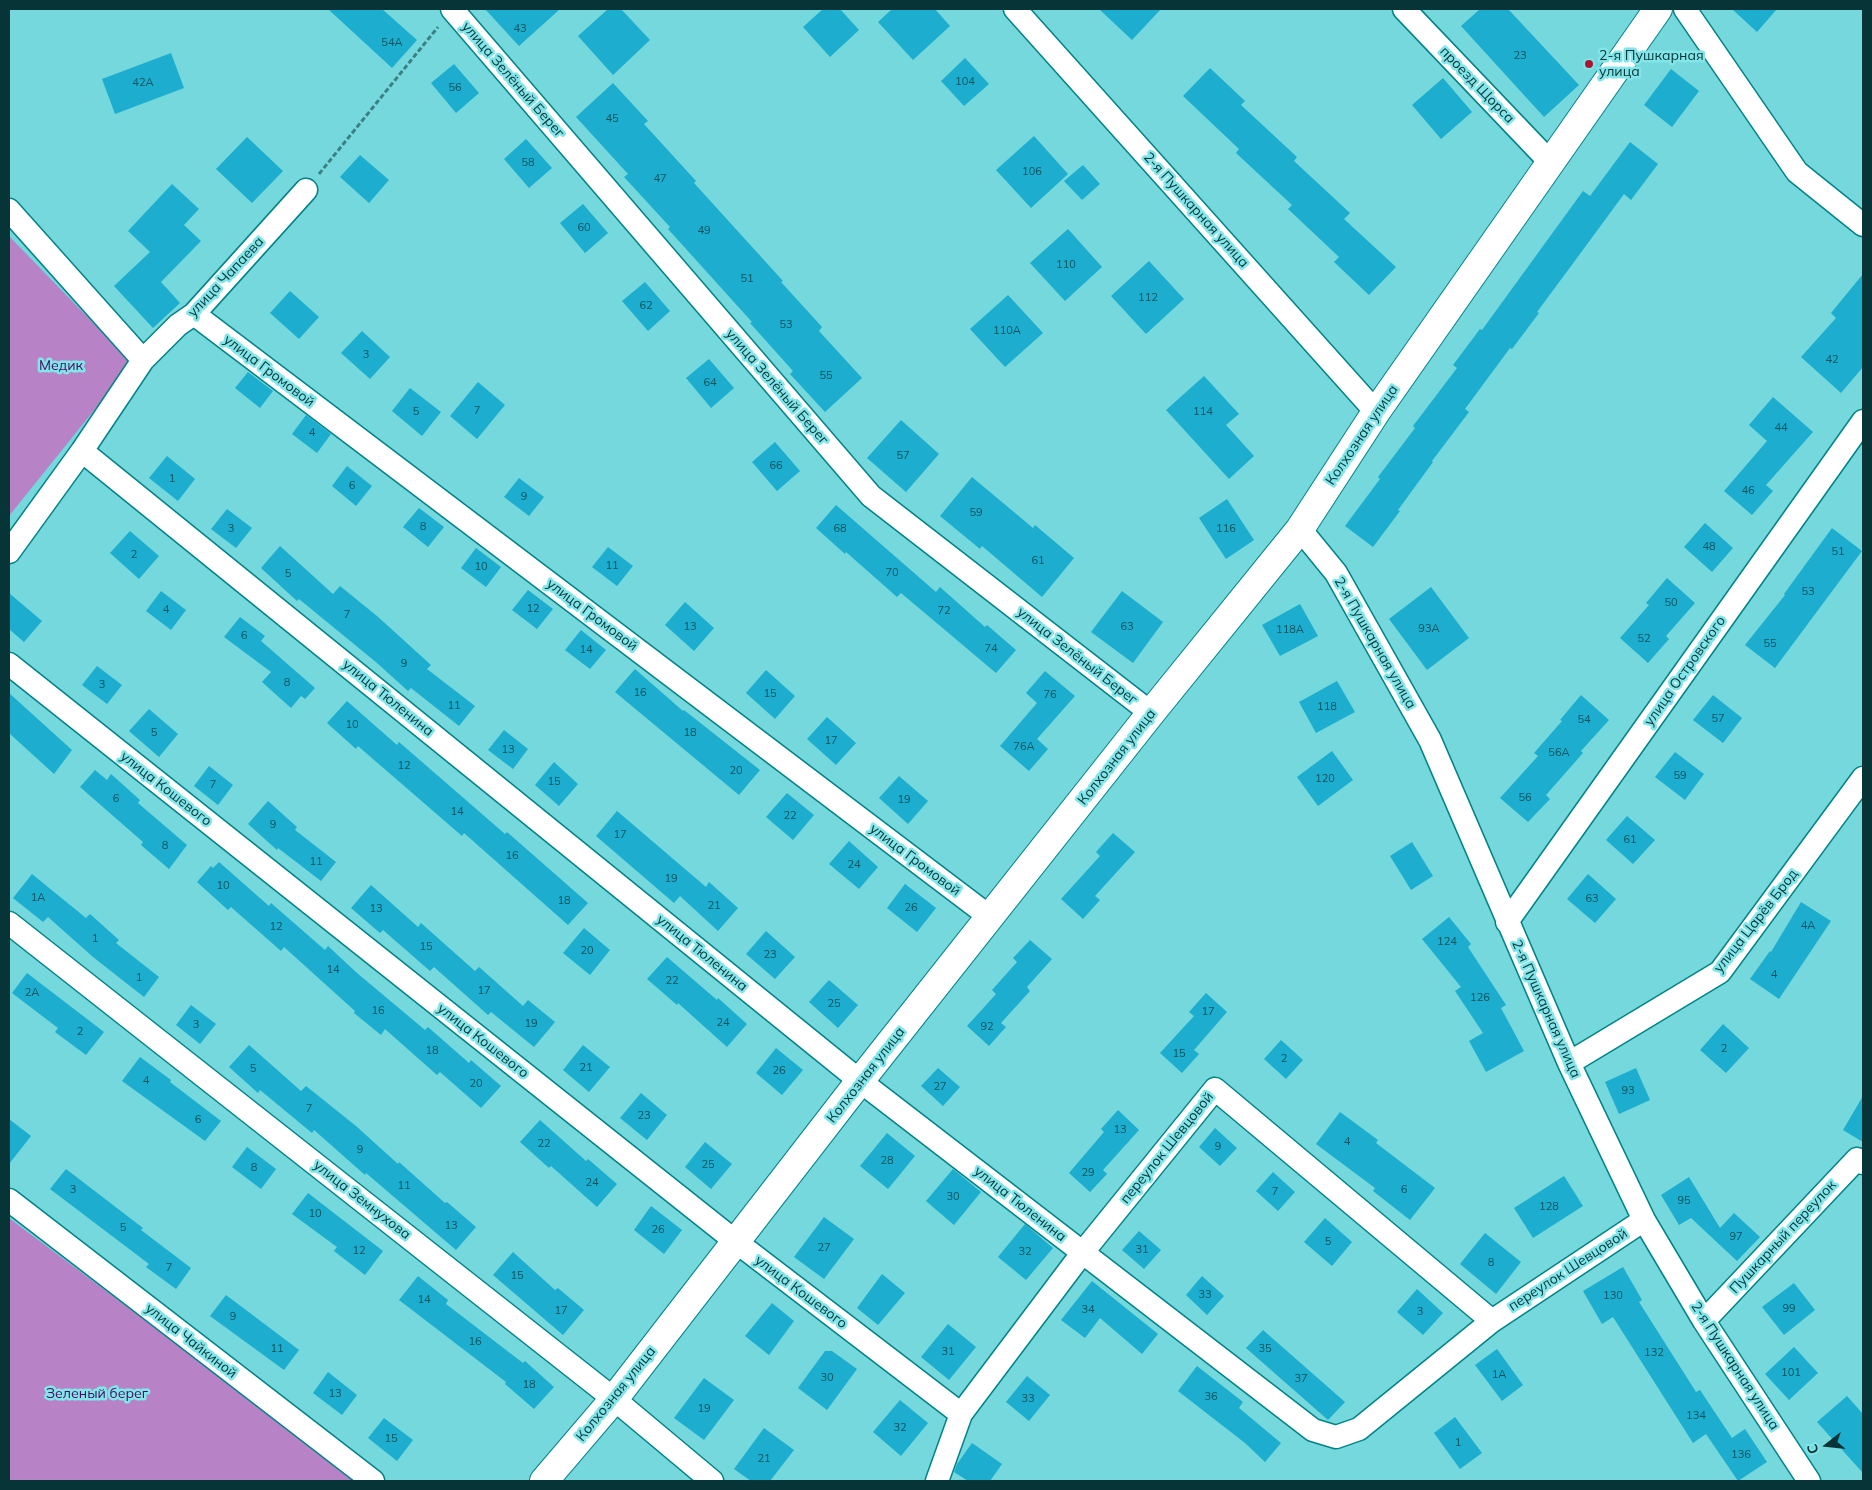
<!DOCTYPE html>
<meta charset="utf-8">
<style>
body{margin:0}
#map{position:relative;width:1872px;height:1490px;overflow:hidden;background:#74d8dc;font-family:Mulish,sans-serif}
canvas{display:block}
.frame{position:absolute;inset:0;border:10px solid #073537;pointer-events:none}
.north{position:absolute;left:1802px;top:1420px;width:50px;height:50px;-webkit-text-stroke:4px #82e5e9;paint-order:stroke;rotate:254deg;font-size:14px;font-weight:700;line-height:20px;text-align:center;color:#073537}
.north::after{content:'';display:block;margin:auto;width:18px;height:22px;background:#073537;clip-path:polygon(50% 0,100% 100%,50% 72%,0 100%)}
</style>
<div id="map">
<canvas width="1872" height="1490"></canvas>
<div class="frame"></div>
<div class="north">С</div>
</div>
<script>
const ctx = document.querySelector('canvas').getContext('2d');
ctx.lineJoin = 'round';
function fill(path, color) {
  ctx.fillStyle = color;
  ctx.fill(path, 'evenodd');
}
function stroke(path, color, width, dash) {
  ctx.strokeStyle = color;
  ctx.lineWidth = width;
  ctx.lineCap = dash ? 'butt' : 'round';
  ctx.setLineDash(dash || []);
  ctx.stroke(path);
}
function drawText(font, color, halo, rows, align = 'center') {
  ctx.font = font + ' Mulish,sans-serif';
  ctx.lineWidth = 5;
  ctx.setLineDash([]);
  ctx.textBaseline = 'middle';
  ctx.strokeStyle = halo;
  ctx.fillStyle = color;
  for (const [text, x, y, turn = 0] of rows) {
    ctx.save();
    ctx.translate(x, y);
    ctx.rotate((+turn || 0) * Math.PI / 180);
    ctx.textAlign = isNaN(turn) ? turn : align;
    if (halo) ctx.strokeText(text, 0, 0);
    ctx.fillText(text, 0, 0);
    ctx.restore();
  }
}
fill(new Path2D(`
 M9,236L132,363L9,516Z
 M9,1218L359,1481H9Z`), '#b882c7');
fill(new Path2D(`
 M328,9H382L417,40L392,68Z
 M485,9H560L519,46Z
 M608,9H621L650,40L613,75L578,36Z
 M823,9H840L859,30L830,57L803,27Z
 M892,9H935L950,26L913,60L878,22Z
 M1099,9H1161L1132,40Z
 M1480,9H1508L1579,85L1544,117L1461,26Z
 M1732,9H1777L1757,32Z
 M171,53L184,88L115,114L102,79Z
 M965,58L989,84L964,106L941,81Z
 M454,64L479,93L456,113L431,83Z
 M1210,68L1245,101L1241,105L1297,157L1294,161L1350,213L1344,219L1396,267L1369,295L1334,262L1339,257L1288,209L1292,205L1236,153L1239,149L1183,96Z
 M1671,69L1699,91L1672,127L1644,105Z
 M1443,78L1472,112L1441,139L1412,105Z
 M613,83L648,121L644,124L696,181L694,183L783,281L781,282L822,327L819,331L862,378L825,412L790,374L793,371L750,323L752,322L668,229L670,227L624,177L628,174L576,117Z
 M1034,136L1068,174L1031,208L996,170Z
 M247,137L283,171L252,203L216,169Z
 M526,139L552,168L529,188L504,159Z
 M1630,142L1658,164L1631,200L1624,194L1574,262L1537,312L1539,313L1512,349L1510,348L1465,409L1469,412L1432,461L1433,462L1398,510L1400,511L1373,547L1345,526L1380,479L1378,477L1415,428L1413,426L1457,368L1453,365L1480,329L1482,330L1583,191L1590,196Z
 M360,155L389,180L369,203L340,177Z
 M1083,165L1100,184L1082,200L1064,181Z
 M172,184L199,209L184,225L201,241L161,282L180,303L153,328L114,286L150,252L128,231Z
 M583,204L608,233L585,253L560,223Z
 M1068,229L1102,267L1065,301L1030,263Z
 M1149,261L1184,299L1146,334L1111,296Z
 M1863,274V367L1841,393L1801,357L1836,318L1831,313Z
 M645,282L670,311L648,331L622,301Z
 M290,291L319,317L299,339L270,313Z
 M1008,295L1043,333L1005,367L970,329Z
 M362,331L390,357L370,379L341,353Z
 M709,359L734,388L711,408L686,378Z
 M248,372L273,391L260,408L235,388Z
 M1204,376L1239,414L1226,425L1254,456L1229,479L1166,410Z
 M478,382L505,405L477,439L450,416Z
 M410,388L441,412L422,436L392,411Z
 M1773,397L1813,432L1766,485L1773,491L1752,515L1724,491L1767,441L1749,425Z
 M306,415L331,434L317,453L292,434Z
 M901,420L939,454L906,492L867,458Z
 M775,442L800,471L777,491L752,462Z
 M167,456L195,479L178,501L149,478Z
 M347,466L372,486L356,506L332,486Z
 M972,477L1033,528L1035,525L1074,558L1042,597L982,546L980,549L940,516Z
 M519,478L544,497L529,516L504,497Z
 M1227,499L1254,540L1226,559L1199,518Z
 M836,505L936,592L940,587L985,627L987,625L1016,650L996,673L901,593L897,597L846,552L845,554L816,528Z
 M419,508L444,527L428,547L403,527Z
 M227,509L252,528L236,548L211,529Z
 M1705,523L1733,548L1712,572L1684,547Z
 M1832,528L1862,551L1775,668L1745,645L1785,595L1784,594Z
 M130,531L159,556L139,579L110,553Z
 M280,546L333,594L340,586L377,616L431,665L427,669L475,706L459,726L411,688L408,691L377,663L299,599L297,601L261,568Z
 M608,547L633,566L617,586L592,567Z
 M476,548L501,567L486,587L461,568Z
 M1667,578L1695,603L1666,636L1669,639L1648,663L1620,638L1649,605L1646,603Z
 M1431,587L1469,638L1427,670L1389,619Z
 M528,590L553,609L537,629L512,610Z
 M161,591L186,610L171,630L146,611Z
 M1122,591L1163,622L1133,663L1091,632Z
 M9,593L42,621L24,642L9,629Z
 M685,602L714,628L694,651L665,625Z
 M1300,604L1318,636L1280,656L1262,625Z
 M240,617L265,636L261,641L315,688L305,699L301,696L291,708L262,682L271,672L224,637Z
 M581,630L606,650L590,669L565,650Z
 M97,666L122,685L107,704L82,685Z
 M635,669L683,711L684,710L760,770L739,795L615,692Z
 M766,670L795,696L775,719L746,693Z
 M1045,671L1075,696L1037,739L1048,749L1029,771L1000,746L1037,703L1026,693Z
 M1337,681L1355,712L1316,733L1299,702Z
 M9,693L72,750L54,774L9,733Z
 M1581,695L1609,720L1581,751L1583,753L1546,795L1550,799L1528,822L1500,798L1538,756L1534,753L1562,721L1560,720Z
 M1713,695L1742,718L1723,743L1693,720Z
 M347,701L397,745L399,742L505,834L507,832L588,903L568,925L464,833L462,836L358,746L356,749L327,723Z
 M149,709L178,734L159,757L129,731Z
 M827,717L856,743L836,765L807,739Z
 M504,730L528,749L513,769L488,750Z
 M1332,751L1353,780L1318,806L1297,777Z
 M1675,752L1704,774L1685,800L1655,777Z
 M554,762L578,784L559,806L535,785Z
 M209,766L233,785L218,805L194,786Z
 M95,770L107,780L111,774L140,800L138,803L187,845L169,869L141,845L143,842L80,787Z
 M899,776L928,801L908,824L879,798Z
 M787,793L814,815L793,840L766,817Z
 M268,801L297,827L295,830L336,862L321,881L278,848L277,850L248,824Z
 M617,811L706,887L709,882L738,908L718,931L680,896L674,903L596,836Z
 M1627,816L1655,840L1633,864L1606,840Z
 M1113,833L1135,852L1095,896L1100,900L1083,919L1061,899L1100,856L1096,852Z
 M849,841L878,867L859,889L829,864Z
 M1412,842L1433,876L1411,890L1390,856Z
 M219,862L269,906L271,903L325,950L328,946L357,973L425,1030L428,1027L469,1063L471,1060L501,1086L481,1108L440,1072L437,1075L385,1029L381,1035L354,1013L355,1011L284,947L281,951L231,907L228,910L197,882L211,866L213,868Z
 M32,874L86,918L90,914L119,940L116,943L159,977L144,997L93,957L48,917L43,922L13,898Z
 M1588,874L1616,899L1595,923L1567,899Z
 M905,884L936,908L917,932L887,908Z
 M371,885L418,927L421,923L475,971L479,967L523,1006L528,1000L555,1022L534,1047L491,1012L488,1015L434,967L430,971L383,930L380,933L351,908Z
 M1801,902L1831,921L1779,999L1750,979L1770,951L1771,952Z
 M1449,917L1471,944L1468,947L1506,1005L1501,1008L1524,1051L1486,1072L1469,1041L1483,1033L1455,991L1461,987L1422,939Z
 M584,928L610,950L590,975L563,953Z
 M766,931L795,957L775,979L746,954Z
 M1030,940L1052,959L1027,987L1030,991L1001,1023L1006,1027L989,1046L967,1026L996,994L992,990L1017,962L1013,958Z
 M667,957L717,1000L718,998L747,1024L727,1047L678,1003L677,1005L647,979Z
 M27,973L104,1032L86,1055L55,1032L58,1028L12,993Z
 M829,980L858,1005L838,1028L809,1002Z
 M1206,993L1227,1012L1194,1050L1199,1054L1182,1073L1160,1053L1194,1016L1189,1012Z
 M191,1005L216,1024L200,1044L176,1025Z
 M1723,1024L1749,1048L1726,1073L1700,1050Z
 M1281,1040L1303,1060L1286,1079L1264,1059Z
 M249,1045L301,1091L306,1086L356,1126L398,1164L399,1162L445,1203L447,1202L476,1227L456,1250L366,1173L365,1175L314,1130L312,1133L260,1090L258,1093L229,1067Z
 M583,1045L610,1067L589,1092L563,1070Z
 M776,1048L803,1070L782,1095L756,1073Z
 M140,1057L171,1080L170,1082L221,1121L205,1141L122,1081Z
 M938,1068L960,1087L943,1106L921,1086Z
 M1636,1068L1650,1100L1619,1114L1605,1082Z
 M641,1093L667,1115L647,1140L620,1118Z
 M1863,1096V1142L1843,1130Z
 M1118,1110L1139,1130L1103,1170L1107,1174L1090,1192L1069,1173L1104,1132L1101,1129Z
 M1340,1112L1378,1140L1376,1143L1435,1188L1410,1220L1373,1191L1375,1188L1316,1144Z
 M9,1119L31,1136L9,1164Z
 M540,1120L586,1161L588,1159L617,1184L597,1207L551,1166L549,1168L520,1142Z
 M1215,1128L1237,1148L1220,1166L1199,1147Z
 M887,1133L915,1156L888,1189L860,1166Z
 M705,1142L732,1164L711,1189L685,1167Z
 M247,1147L276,1169L261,1189L232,1167Z
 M66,1169L143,1228L141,1230L191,1268L176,1289L146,1267L149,1264L50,1189Z
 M953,1169L981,1192L954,1225L926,1201Z
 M1273,1172L1295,1192L1278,1211L1256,1191Z
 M1564,1176L1583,1206L1533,1238L1514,1208Z
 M1689,1177L1720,1228L1734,1213L1760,1237L1737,1261L1691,1218L1679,1225L1661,1195Z
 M308,1193L383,1251L365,1275L334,1251L337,1247L292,1214Z
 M651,1206L682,1230L664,1254L634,1230Z
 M824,1217L854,1239L824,1279L794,1257Z
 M1325,1218L1352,1242L1332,1266L1304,1242Z
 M1025,1224L1053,1248L1026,1280L998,1257Z
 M1139,1231L1161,1250L1144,1269L1122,1250Z
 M1485,1233L1521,1262L1496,1294L1460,1264Z
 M513,1252L555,1290L558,1288L584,1310L563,1335L493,1275Z
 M1623,1267L1642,1300L1639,1302L1696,1392L1700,1390L1732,1438L1745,1429L1767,1462L1738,1481L1706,1434L1693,1443L1613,1317L1602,1324L1583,1291Z
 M882,1274L905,1293L878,1325L857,1308Z
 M418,1276L448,1300L446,1304L523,1363L525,1361L554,1387L534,1409L505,1384L506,1382L399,1300Z
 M1202,1276L1224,1296L1207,1315L1186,1295Z
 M1092,1281L1158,1334L1142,1354L1100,1318L1085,1338L1061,1320Z
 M1794,1283L1815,1310L1784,1335L1762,1307Z
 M1417,1289L1443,1313L1423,1335L1397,1312Z
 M226,1295L299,1350L284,1370L210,1316Z
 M772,1303L794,1321L769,1355L745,1336Z
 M948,1324L976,1347L949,1380L921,1357Z
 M1263,1330L1345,1402L1328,1420L1246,1348Z
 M1794,1347L1818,1373L1789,1400L1765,1374Z
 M1497,1349L1523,1385L1502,1401L1475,1365Z
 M825,1351H832L857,1369L827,1410L798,1388Z
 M1197,1366L1243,1402L1239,1408L1281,1443L1265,1462L1245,1443L1178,1391Z
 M328,1372L357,1395L342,1415L313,1393Z
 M1027,1376L1050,1395L1029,1421L1006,1402Z
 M704,1378L734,1400L704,1440L674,1418Z
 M1847,1396L1863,1414V1473L1817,1422Z
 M900,1400L928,1423L901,1456L873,1432Z
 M1455,1417L1482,1453L1460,1469L1434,1433Z
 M384,1418L413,1440L397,1461L368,1438Z
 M764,1428L794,1450L770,1481H751L734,1469Z
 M972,1443L1002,1464L990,1481H968L954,1472L957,1464Z`), '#1dadce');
const minor = new Path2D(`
 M452,9L871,496L1151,713
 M1015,9L1376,412
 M1404,9L1550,162
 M1685,9L1797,172L1863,225
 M9,210L143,360
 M194,314L990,917
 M82,451L860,1081L1313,1430L1336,1437L1359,1429L1492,1321L1644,1220
 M1300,529L1336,573L1430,740L1569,1063L1644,1220L1704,1321L1809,1481
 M9,552L82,451L143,360L178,325L194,314L306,190
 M9,664L735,1241L961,1414
 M1507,922L1863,421
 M9,923L614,1399L712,1481
 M1569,1063L1720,972L1863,778
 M9,1200L373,1481
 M1704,1321L1857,1159L1863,1163
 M937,1481L961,1414L1083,1252L1215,1089L1492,1321`);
const major = new Path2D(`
 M544,1481L614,1399L860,1081L1151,713L1300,529L1376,412L1658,9`);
stroke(minor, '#018387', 25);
stroke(major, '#018387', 30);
stroke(new Path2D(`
 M319,174L438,27`), '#3a8184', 3, [5, 2.5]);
stroke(minor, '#fff', 22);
stroke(major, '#fff', 28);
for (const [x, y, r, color] of [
 [1589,64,5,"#aa1431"]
]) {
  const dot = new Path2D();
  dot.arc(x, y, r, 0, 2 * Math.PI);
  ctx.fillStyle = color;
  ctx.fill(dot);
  stroke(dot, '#82e5e9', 2);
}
drawText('11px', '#0c535d', null, [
 ["43",520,29],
 ["54А",392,43],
 ["23",1520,56],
 ["104",965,82],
 ["42А",143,83],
 ["56",455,88],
 ["45",612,119],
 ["58",528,163],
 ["106",1032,172],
 ["47",660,179],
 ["60",584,228],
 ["49",704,231],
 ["110",1066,265],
 ["51",747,279],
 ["112",1148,298],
 ["62",646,306],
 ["53",786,325],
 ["110А",1007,331],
 ["3",366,355],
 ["42",1832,360],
 ["55",826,376],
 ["64",710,383],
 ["7",477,411],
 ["5",416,412],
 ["114",1203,412],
 ["44",1781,428],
 ["4",312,433],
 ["57",903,456],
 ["66",776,466],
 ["1",172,479],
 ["6",352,486],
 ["46",1748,491],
 ["9",524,497],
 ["59",976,513],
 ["8",423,527],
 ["3",231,529],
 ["68",840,529],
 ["116",1226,529],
 ["48",1709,547],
 ["51",1838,552],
 ["2",134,555],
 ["61",1038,561],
 ["11",612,566],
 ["10",481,567],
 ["70",892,573],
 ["5",288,574],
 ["53",1808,592],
 ["50",1671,603],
 ["12",533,609],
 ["4",166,610],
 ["72",944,611],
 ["7",347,615],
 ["13",690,627],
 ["63",1127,627],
 ["93А",1429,629],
 ["118А",1290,630],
 ["6",244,636],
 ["52",1644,639],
 ["55",1770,644],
 ["74",991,649],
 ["14",586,650],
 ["9",404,664],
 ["8",287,683],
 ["3",102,685],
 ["16",640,693],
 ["15",770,694],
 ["76",1050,695],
 ["11",454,706],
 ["118",1327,707],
 ["57",1718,719],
 ["54",1584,720],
 ["10",352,725],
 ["5",154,733],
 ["18",690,733],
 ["17",831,741],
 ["76А",1024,747],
 ["13",508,750],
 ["56А",1559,753],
 ["12",404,766],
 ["20",736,771],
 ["59",1680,776],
 ["120",1325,779],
 ["15",554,782],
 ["7",213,785],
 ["56",1525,798],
 ["6",116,799],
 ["19",904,800],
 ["14",457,812],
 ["22",790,816],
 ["9",273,825],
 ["17",620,835],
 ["61",1630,840],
 ["8",165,846],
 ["16",512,856],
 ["11",316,862],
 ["24",854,865],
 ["19",671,879],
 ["10",223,886],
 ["1А",38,898],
 ["63",1592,899],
 ["18",564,901],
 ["21",714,906],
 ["26",911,908],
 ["13",376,909],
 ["4А",1808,926],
 ["12",276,927],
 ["1",95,939],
 ["124",1447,942],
 ["15",426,947],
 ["20",587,951],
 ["23",770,955],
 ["14",333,970],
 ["4",1774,975],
 ["1",139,978],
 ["22",672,981],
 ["17",484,991],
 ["2А",32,993],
 ["126",1480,998],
 ["25",834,1004],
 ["16",378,1011],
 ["17",1208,1012],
 ["24",723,1023],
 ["19",531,1024],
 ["3",196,1025],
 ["92",987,1027],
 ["2",80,1032],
 ["2",1724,1049],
 ["18",432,1051],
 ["15",1179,1054],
 ["2",1284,1059],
 ["21",586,1068],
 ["5",253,1069],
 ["26",779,1071],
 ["4",146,1081],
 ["20",476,1084],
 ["27",940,1087],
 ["93",1628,1091],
 ["7",309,1109],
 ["23",644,1116],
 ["6",198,1120],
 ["13",1120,1130],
 ["4",1347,1142],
 ["22",544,1144],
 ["9",1218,1147],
 ["9",360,1150],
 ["28",887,1161],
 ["25",708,1165],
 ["8",254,1168],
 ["29",1088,1173],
 ["24",592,1183],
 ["11",404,1186],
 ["3",73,1190],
 ["6",1404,1190],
 ["7",1275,1192],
 ["30",953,1197],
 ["95",1684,1201],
 ["128",1549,1207],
 ["10",315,1214],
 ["13",451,1226],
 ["5",123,1228],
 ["26",658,1230],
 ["97",1736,1237],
 ["5",1328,1242],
 ["27",824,1248],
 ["31",1142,1250],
 ["12",359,1251],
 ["32",1025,1252],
 ["8",1491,1263],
 ["7",169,1268],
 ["15",517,1276],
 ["33",1205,1295],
 ["130",1613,1296],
 ["14",424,1300],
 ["99",1789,1309],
 ["34",1088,1310],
 ["17",561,1311],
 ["3",1420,1312],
 ["9",233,1317],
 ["16",475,1342],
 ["11",277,1349],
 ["35",1265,1349],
 ["31",948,1352],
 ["132",1654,1353],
 ["101",1791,1373],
 ["1А",1499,1375],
 ["30",827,1378],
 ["37",1301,1379],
 ["18",529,1385],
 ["13",335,1394],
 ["36",1211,1397],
 ["33",1028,1399],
 ["19",704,1409],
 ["134",1696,1416],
 ["32",900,1428],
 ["15",391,1439],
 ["1",1458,1443],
 ["136",1741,1455],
 ["21",764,1459]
]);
drawText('14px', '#073537', '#82e5e9', [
 ["2-я Пушкарная",1599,56],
 ["улица",1599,72]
], 'left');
drawText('14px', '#073537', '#82e5e9', [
 ["улица Зелёный Берег",513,80,49],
 ["проезд Щорса",1477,85,46],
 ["2-я Пушкарная улица",1196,210,48],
 ["улица Чапаева",226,277,-47],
 ["улица Громовой",269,371,37],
 ["улица Зелёный Берег",777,387,49],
 ["Колхозная улица",1362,435,-56],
 ["улица Громовой",592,615,37],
 ["2-я Пушкарная улица",1375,643,60],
 ["улица Зелёный Берег",1077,656,38],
 ["улица Островского",1685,671,-55],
 ["улица Тюленина",388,698,39],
 ["Колхозная улица",1117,757,-52],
 ["улица Кошевого",166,789,38],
 ["улица Громовой",915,860,37],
 ["улица Царёв Брод",1756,921,-52],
 ["улица Тюленина",702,953,39],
 ["2-я Пушкарная улица",1546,1009,66],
 ["улица Кошевого",483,1041,38],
 ["Колхозная улица",866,1075,-52],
 ["переулок Шевцовой",1167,1148,-51],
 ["улица Земнухова",362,1200,38],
 ["улица Тюленина",1020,1204,38],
 ["Пушкарный переулок",1783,1237,-47],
 ["переулок Шевцовой",1568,1270,-33],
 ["улица Кошевого",801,1292,37],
 ["улица Чайкиной",191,1341,38],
 ["2-я Пушкарная улица",1735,1366,57],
 ["Колхозная улица",616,1394,-51]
]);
drawText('14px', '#4d055d', '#82e5e9', [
 ["Медик",61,366],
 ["Зеленый берег",97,1394]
]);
</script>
